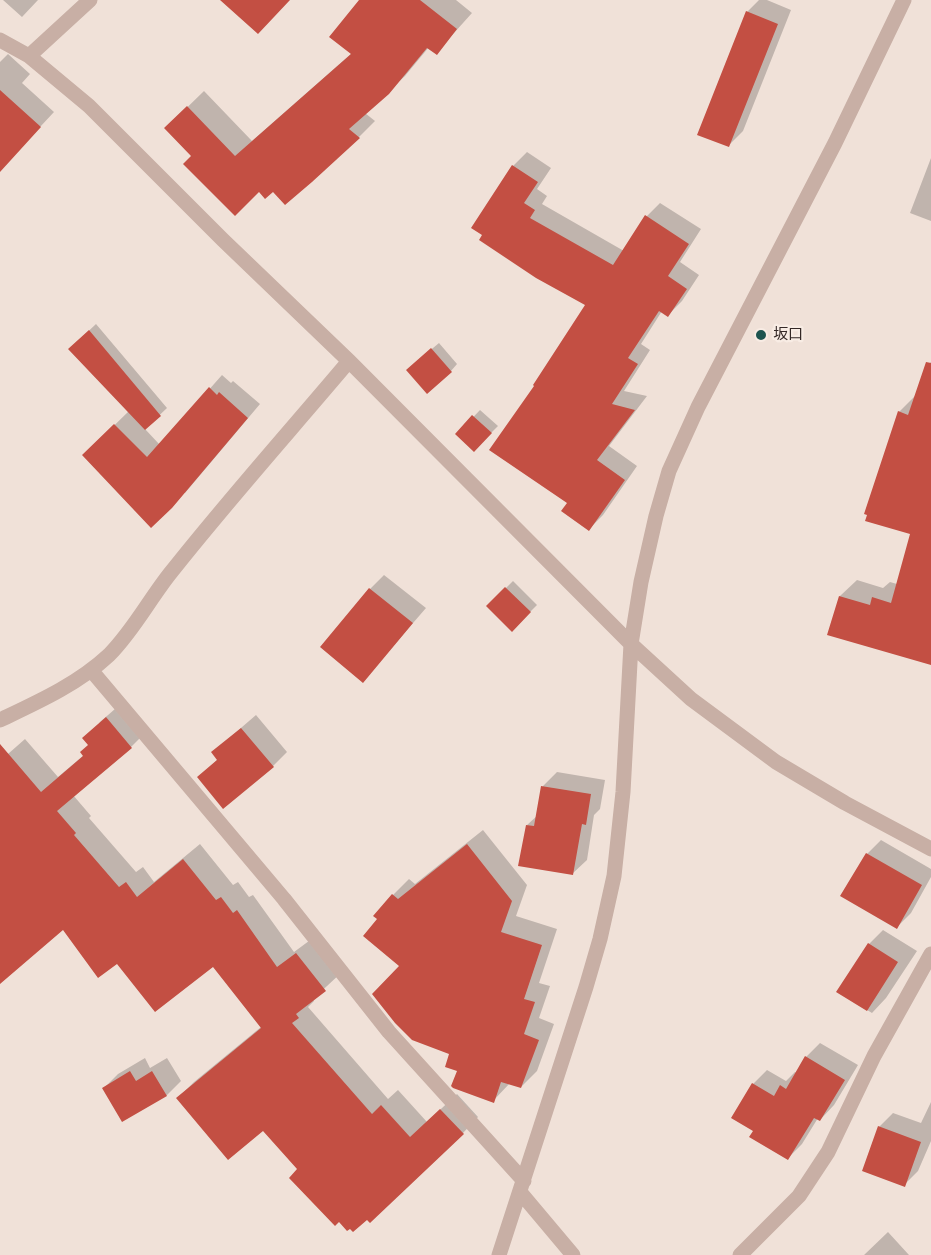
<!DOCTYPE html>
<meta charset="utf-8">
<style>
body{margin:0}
canvas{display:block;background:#f0e1d8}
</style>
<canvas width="931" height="1255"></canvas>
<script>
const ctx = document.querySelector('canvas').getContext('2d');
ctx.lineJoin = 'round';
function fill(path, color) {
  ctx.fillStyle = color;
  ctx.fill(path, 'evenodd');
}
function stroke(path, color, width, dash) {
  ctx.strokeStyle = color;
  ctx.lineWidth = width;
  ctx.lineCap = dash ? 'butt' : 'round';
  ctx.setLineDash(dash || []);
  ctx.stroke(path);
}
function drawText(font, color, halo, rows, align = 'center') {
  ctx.font = font + ' "PT Sans Narrow","Noto Sans JP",sans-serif';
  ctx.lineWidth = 4.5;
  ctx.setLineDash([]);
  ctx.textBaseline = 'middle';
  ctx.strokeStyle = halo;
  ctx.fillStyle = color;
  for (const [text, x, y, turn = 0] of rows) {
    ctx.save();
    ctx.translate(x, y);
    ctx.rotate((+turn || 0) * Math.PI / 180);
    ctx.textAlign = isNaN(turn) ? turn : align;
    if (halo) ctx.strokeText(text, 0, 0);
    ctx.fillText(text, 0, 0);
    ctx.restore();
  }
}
fill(new Path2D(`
 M3,0H38L22,17Z
 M361,0H456L472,13L436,53L429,47L405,76L365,113L375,121L359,137L274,190H259L193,156L166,128L204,91L252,141L352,53Z
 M759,0H767L791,10L743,131L729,145L747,12Z
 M8,54L30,74L22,83L54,112L0,170V62Z
 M527,152L551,168L537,189L547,196L542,204L624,251L647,216L660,203L701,229L680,262L699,275L682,301L668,315L662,311L641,344L650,350L624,391L647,396L609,446L637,466L603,515L589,529L569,503L536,386L587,304L537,276L513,166Z
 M931,158V221L910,213Z
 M96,324L167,408L145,429L160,445L222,375L231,383L233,381L260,404L185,493L84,455L131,409L77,342Z
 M439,343L457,364L451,371L415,363Z
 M931,362V664L829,634L840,596L857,580L883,588L890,582L897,584L912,533L899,412L916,395L925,368Z
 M480,410L498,426L474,450L457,434Z
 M384,575L426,608L363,681L322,647L370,589Z
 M513,581L537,605L512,630L488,606Z
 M123,702L147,731L131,747L73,795L91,816L89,818L136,872L143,867L154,882L200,844L233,885L238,882L249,897L253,895L294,952L313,938L341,973L313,999L314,1001L308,1007L388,1099L398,1090L427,1122L457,1094L478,1117L463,1133L299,1169L263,1129L178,1098L194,1082L261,1027L213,965L117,962L63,927L0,968V761L25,739L58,777L84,755L100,722Z
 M256,715L287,752L273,766L199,777L218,759L213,752Z
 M557,772L605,780L600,809L594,815L587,860L572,874L527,825L538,815L543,786Z
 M483,830L527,885L516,916L557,929L539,983L550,986L539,1018L554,1024L537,1071L521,1087L510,1083L493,1101L459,1070L451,1053L401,966L379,919L393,895L409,879L415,884Z
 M881,840L931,869V877L911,913L897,927L867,854Z
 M883,930L917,951L886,998L872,1013L838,992L869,944Z
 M820,1043L858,1065L834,1105L820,1120L818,1118L802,1144L788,1158L755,1130L753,1084L767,1070L786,1081L795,1072L797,1073L806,1057Z
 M145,1058L150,1068L167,1058L181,1081L167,1095L123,1120L104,1088L118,1074Z
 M931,1102V1141L918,1171L904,1185L879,1127L893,1113L921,1123Z
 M888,1232L909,1255H864Z`), '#0003');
fill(new Path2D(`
 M220,0H290L258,34Z
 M359,0H420L457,29L437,55L427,48L389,94L349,129L360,138L312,182L285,205L273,192L265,199L259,192L235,216L183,164L191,156L164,128L187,106L235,156L351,54L329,37Z
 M746,11L778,24L729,147L697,135Z
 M0,90L41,127L0,172Z
 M512,165L538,182L524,203L535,210L530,218L613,265L645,215L689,244L668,276L687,289L668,317L659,311L628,358L638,364L612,404L635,410L597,460L625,480L589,531L561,511L567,503L489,450L534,386L533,385L585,305L536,278L479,240L482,235L471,228Z
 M89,330L161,416L145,430L68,349Z
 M431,348L452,372L427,394L406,370Z
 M926,362L931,363V665L827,635L839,596L870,605L872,597L891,603L910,534L865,521L867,515L864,514L898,411L908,415Z
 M209,387L217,395L219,392L248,418L172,508L151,528L82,455L114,424L147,457Z
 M472,415L492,433L474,452L455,434Z
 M505,587L531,612L512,632L486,606Z
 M369,588L413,623L363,683L320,647Z
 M106,717L132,748L57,811L76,833L74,835L119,887L126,882L137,897L183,859L216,900L221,897L233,913L237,910L277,967L296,953L326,991L296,1014L299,1018L292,1023L372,1114L381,1105L410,1137L440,1109L464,1134L370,1223L367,1220L353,1232L350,1229L347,1231L339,1222L335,1226L289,1178L297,1169L263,1131L228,1160L176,1098L261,1028L213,967L155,1012L117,964L98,978L63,930L0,984V744L41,792L83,756L80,752L88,745L82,738Z
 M241,728L274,767L223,809L197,777L217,760L211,752Z
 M541,786L591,794L586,825L582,824L573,875L518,866L526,825L534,826Z
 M467,844L512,901L501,932L542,945L524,999L535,1002L524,1034L539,1040L521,1088L501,1082L494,1103L453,1088L451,1086L457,1071L445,1067L449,1054L412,1040L395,1023L372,994L399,966L363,936L377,919L373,916L392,894L398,899Z
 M866,853L922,885L897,929L840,896Z
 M868,943L898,962L867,1011L836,992Z
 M805,1056L845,1080L820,1121L814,1118L788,1160L749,1137L753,1131L731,1118L752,1083L774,1096L780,1085L786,1089Z
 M130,1071L136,1081L152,1071L167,1096L122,1122L102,1088Z
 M878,1126L921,1142L905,1187L862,1171Z`), '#c34f43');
stroke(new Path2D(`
 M0,40L29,56L89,106L223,240L349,361L631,644L691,699L776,762L845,803L931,849
 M29,56L90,0
 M91,670L284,899L389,1032L524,1181
 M0,720C38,702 78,684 109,655C134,630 150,598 172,571C229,499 290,431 349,361
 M520,1192L573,1255
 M499,1255L586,987L600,939L614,876L623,792L631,644L641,582L656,516L669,471L698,407L835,143L904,0
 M740,1255L799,1196L828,1152L874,1056L931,954`), '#c8afa5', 15);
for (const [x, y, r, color] of [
 [761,335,6,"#1d544f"]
]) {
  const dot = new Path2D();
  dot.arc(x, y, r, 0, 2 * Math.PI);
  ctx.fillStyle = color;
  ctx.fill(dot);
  stroke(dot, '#f8ece4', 2);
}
drawText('15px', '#342826', '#f8ece4', [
 ["坂口",773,335]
], 'left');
</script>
